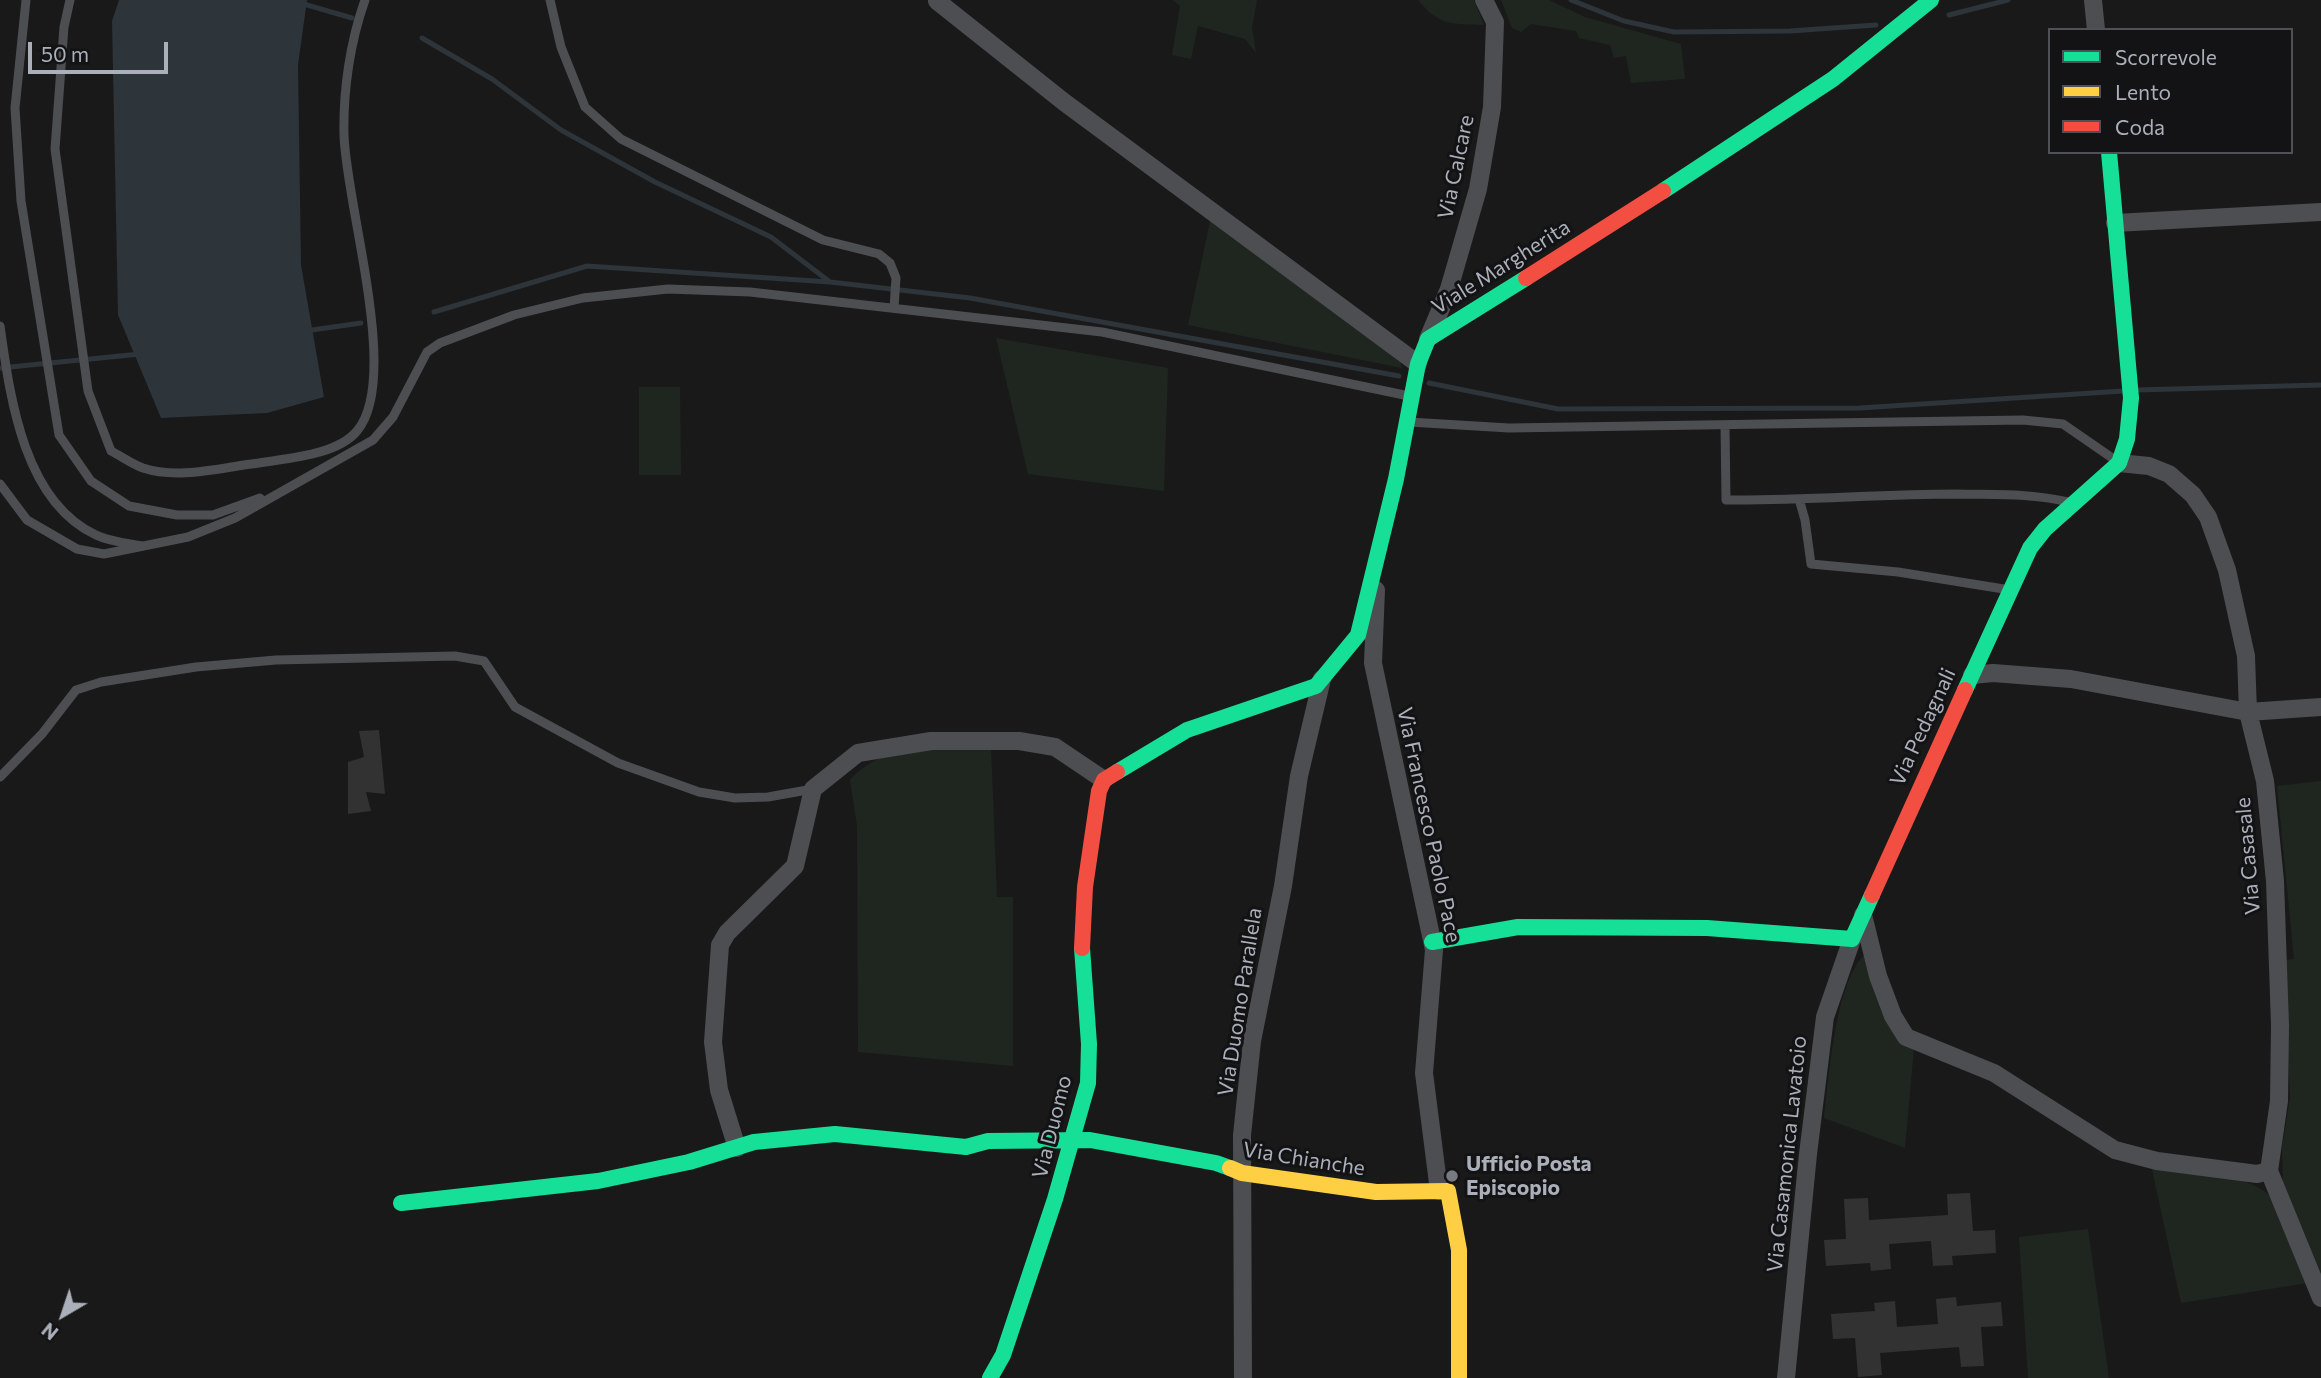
<!DOCTYPE html>
<style>
body{margin:0}
#map{position:relative;width:2321px;height:1378px;overflow:hidden;background:#191919;font-family:Commissioner,sans-serif}
canvas{display:block}
.legend{position:absolute;left:2048px;top:28px;width:245px;height:126px;box-sizing:border-box;background:#131315;border:2px solid #505157;margin:0;padding:9px 12px;list-style:none;font-size:21px;color:#abafb9}
.legend li{display:flex;align-items:center;gap:14px;height:35px}
.legend b{width:35px;border:2px solid #505157}
.north{position:absolute;left:28px;top:1280px;width:70px;height:70px;-webkit-text-stroke:5px #131315;paint-order:stroke;rotate:219deg;font-size:19px;font-weight:700;line-height:28px;text-align:center;color:#abafb9}
.north::after{content:'';display:block;margin:auto;width:24px;height:32px;background:#abafb9;clip-path:polygon(50% 0,100% 100%,50% 72%,0 100%)}
.scale{position:absolute;left:28px;top:42px;width:140px;height:32px;box-sizing:border-box;border:4px solid #abafb9;border-top:0;padding-left:9px;font-size:21px;line-height:24px;white-space:nowrap;color:#abafb9;-webkit-text-stroke:5px #131315;paint-order:stroke}
</style>
<div id="map">
<canvas width="2321" height="1378"></canvas>
<ul class="legend">
<li><b style="height:9px;background:#16e098"></b>Scorrevole</li>
<li><b style="height:9px;background:#ffcf43"></b>Lento</li>
<li><b style="height:9px;background:#f24e42"></b>Coda</li>
</ul>
<div class="north">N</div>
<div class="scale">50 m</div>
</div>
<script>
const ctx = document.querySelector('canvas').getContext('2d');
ctx.lineJoin = 'round';
function fill(path, color) {
  ctx.fillStyle = color;
  ctx.fill(path, 'evenodd');
}
function stroke(path, color, width, dash) {
  ctx.strokeStyle = color;
  ctx.lineWidth = width;
  ctx.lineCap = dash ? 'butt' : 'round';
  ctx.setLineDash(dash || []);
  ctx.stroke(path);
}
function drawText(font, color, halo, rows, align = 'center') {
  ctx.font = font + ' Commissioner,sans-serif';
  ctx.lineWidth = 6;
  ctx.setLineDash([]);
  ctx.textBaseline = 'middle';
  ctx.strokeStyle = halo;
  ctx.fillStyle = color;
  for (const [text, x, y, turn = 0] of rows) {
    ctx.save();
    ctx.translate(x, y);
    ctx.rotate((+turn || 0) * Math.PI / 180);
    ctx.textAlign = isNaN(turn) ? turn : align;
    if (halo) ctx.strokeText(text, 0, 0);
    ctx.fillText(text, 0, 0);
    ctx.restore();
  }
}
fill(new Path2D(`
 M1173,0H1257L1252,28L1256,53L1245,39L1198,26L1191,59L1172,55L1180,6Z
 M1418,0H1474L1484,25C1453,24 1439,26 1418,0Z
 M1501,0H1549L1585,17L1681,44L1685,79L1631,83L1626,56L1614,58L1610,45L1579,38L1576,31L1531,24L1521,32L1512,28Z
 M1211,217L1400,358L1402,368L1188,325Z
 M996,338L1168,368L1164,491L1028,474Z
 M639,387H680L681,475H639Z
 M991,748L997,897H1013V1066L858,1052L857,826L850,780C886,740 942,749 991,748Z
 M2321,781V1276L2283,1185L2282,1147L2290,1098L2283,960L2294,959L2277,786Z
 M1864,955L1888,1019L1914,1048L1905,1148L1824,1118C1829,1078 1835,984 1864,955Z
 M2151,1165C2183,1171 2257,1173 2275,1202C2289,1226 2298,1257 2308,1283L2181,1303Z
 M2088,1229L2109,1378H2028L2019,1237Z`), '#1f2620');
fill(new Path2D(`
 M119,0H307L298,65L301,265L324,397L267,413L161,418L118,315L112,21Z`), '#2d343a');
stroke(new Path2D(`
 M290,0L352,18
 M1571,0L1624,21L1674,32L1790,31L1876,25
 M1949,15L2008,0
 M422,38L492,79L561,130L655,182L771,237L830,282L970,298L1399,376
 M434,312L587,266L830,282
 M305,331L361,323
 M0,368L140,354
 M1429,383L1558,409L1860,408L2123,391
 M2136,390L2321,385`), '#2d343a', 5);
fill(new Path2D(`
 M379,730L385,794L366,792L371,811L348,814V762L364,757L359,731Z
 M1970,1193L1973,1231L1995,1230L1996,1253L1952,1256L1953,1265L1933,1266L1931,1241L1889,1244L1891,1269L1871,1271L1870,1263L1826,1266L1824,1240L1846,1239L1844,1199L1868,1198L1869,1220L1948,1215L1947,1194Z
 M1956,1297L1957,1306L2001,1302L2003,1326L1981,1327L1984,1366L1961,1367L1959,1347L1880,1353L1882,1375L1858,1377L1855,1338L1833,1339L1831,1314L1875,1311L1874,1303L1895,1301L1897,1327L1938,1324L1936,1299Z`), '#323233');
stroke(new Path2D(`
 M26,0L15,108L21,201L59,435L91,481L129,506L177,515H213L260,498
 M70,0L64,27L55,149L88,391L111,451C121,456 132,464 143,468C179,480 222,467 259,463C289,458 337,455 357,431C401,379 346,206 344,135C343,91 350,42 365,0
 M550,0L561,47L585,107L621,139L823,240L879,254L890,263L896,278L894,308
 M0,326C10,396 23,501 96,535C110,542 128,543 143,546
 M1409,422L1509,428L2023,420L2063,424L2118,462
 M1725,426L1726,500C1803,501 1879,494 1956,494C1995,495 2030,493 2068,502
 M0,484L27,520L77,549L104,554L188,537L235,518L373,440L393,417L427,352L440,343L514,315L583,298L668,289L750,292L1102,332L1409,396
 M1799,499L1805,520L1811,564L1898,572L2010,590
 M0,777L42,734L76,690L101,682L196,667L276,660L455,656L484,661L515,707L618,763L699,792L735,798L768,797L813,789`), '#4d4e52', 9);
stroke(new Path2D(`
 M2093,0L2096,30
 M937,1L1064,102L1418,364
 M2115,223L2321,212
 M1428,339L1449,289L1478,189L1492,107L1495,22L1484,0
 M2119,463L2149,466L2169,474L2193,495L2208,517L2227,570L2246,656L2248,712L2265,781L2275,881L2280,1025L2279,1101L2269,1171L2321,1298
 M1376,590L1373,663L1434,950L1424,1073L1439,1191
 M1972,675L1993,673L2071,679L2248,712L2321,707
 M1863,915L1878,976L1893,1016L1906,1037L1994,1073L2115,1150L2157,1161L2257,1174L2269,1171
 M737,1148L719,1090L713,1042L720,945L727,933L795,866L813,789L858,753L931,741H1019L1055,747L1104,780
 M1243,1378L1242,1135L1252,1041L1283,886L1299,776L1322,679
 M1786,1378L1808,1154L1825,1017L1852,939`), '#4d4e52', 18);
stroke(new Path2D(`
 M1663,191L1833,79L1931,0
 M1965,690L2030,548L2045,529L2119,463L2127,439L2131,398L2109,152
 M1117,772L1187,730L1316,686L1358,635L1396,479L1418,364L1428,339L1526,278
 M1432,942L1518,927L1707,928L1852,939L1872,895
 M401,1203L598,1181L689,1162L754,1142L835,1134L966,1147L988,1141L1090,1140L1216,1163L1230,1168
 M990,1378L1003,1355L1055,1199L1088,1083L1089,1044L1082,948`), '#16e098', 16);
stroke(new Path2D(`
 M1230,1168L1242,1173L1376,1192L1448,1191L1459,1250V1378`), '#ffcf43', 16);
stroke(new Path2D(`
 M1526,278L1663,191
 M1872,895L1965,690
 M1082,948L1085,887L1099,791L1104,780L1117,772`), '#f24e42', 16);
for (const [x, y, r, color] of [
 [1452,1176,7,"#787a81"]
]) {
  const dot = new Path2D();
  dot.arc(x, y, r, 0, 2 * Math.PI);
  ctx.fillStyle = color;
  ctx.fill(dot);
  stroke(dot, '#131315', 2.5);
}
drawText('21px', '#abafb9', '#131315', [
 ["Via Calcare",1456,167,-78],
 ["Viale Margherita",1501,267,-32],
 ["Via Pedagnali",1923,727,-65],
 ["Via Francesco Paolo Pace",1429,825,78],
 ["Via Casasale",2248,856,-95],
 ["Via Duomo Parallela",1240,1002,-81],
 ["Via Duomo",1052,1127,-76],
 ["Via Casamonica Lavatoio",1787,1154,-84],
 ["Via Chianche",1304,1159,9]
]);
drawText('bold 21px', '#abafb9', '#131315', [
 ["Ufficio Posta",1466,1164],
 ["Episcopio",1466,1188]
], 'left');
</script>
